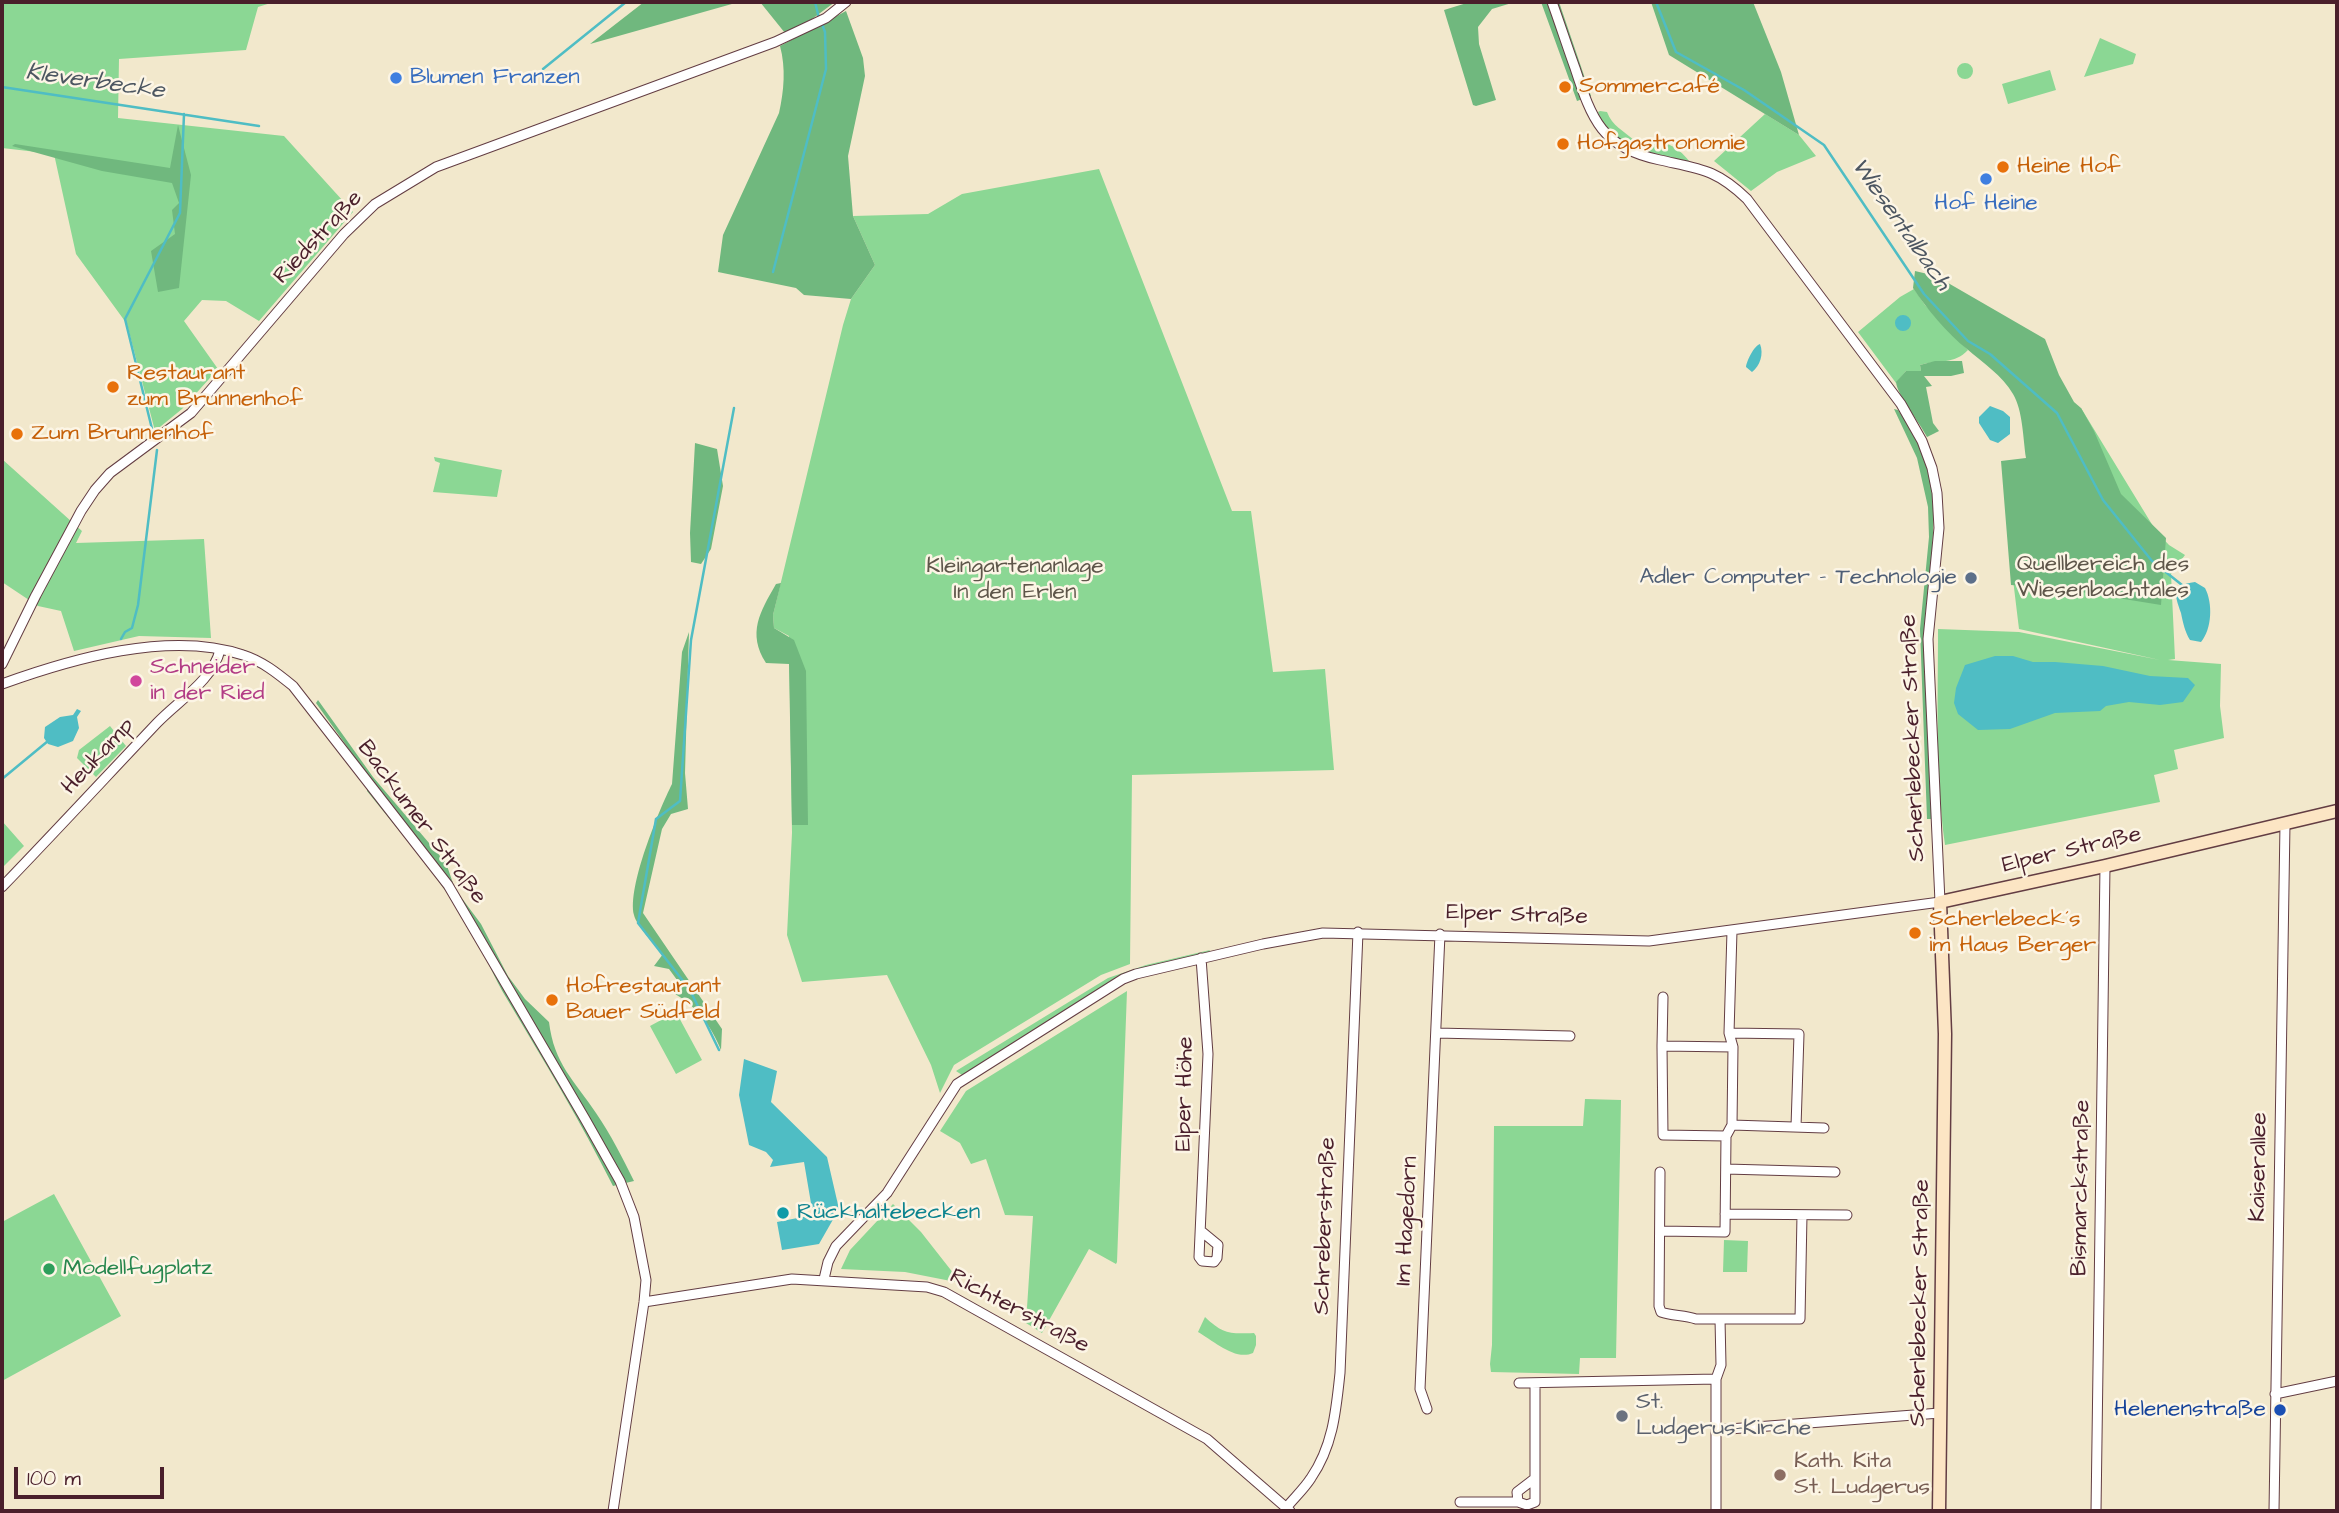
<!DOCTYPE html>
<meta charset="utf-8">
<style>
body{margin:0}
#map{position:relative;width:2339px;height:1513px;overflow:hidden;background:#f2e8cc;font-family:"Architects Daughter",sans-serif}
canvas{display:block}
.frame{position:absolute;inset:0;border:4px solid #4a1f2b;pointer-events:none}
.scale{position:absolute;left:14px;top:1467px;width:150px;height:32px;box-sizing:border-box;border:4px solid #4a1f2b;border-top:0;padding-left:9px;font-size:21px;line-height:24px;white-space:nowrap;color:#4a1f2b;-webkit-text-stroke:5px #fcf5e5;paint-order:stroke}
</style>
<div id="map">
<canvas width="2339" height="1513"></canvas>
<div class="frame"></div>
<div class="scale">100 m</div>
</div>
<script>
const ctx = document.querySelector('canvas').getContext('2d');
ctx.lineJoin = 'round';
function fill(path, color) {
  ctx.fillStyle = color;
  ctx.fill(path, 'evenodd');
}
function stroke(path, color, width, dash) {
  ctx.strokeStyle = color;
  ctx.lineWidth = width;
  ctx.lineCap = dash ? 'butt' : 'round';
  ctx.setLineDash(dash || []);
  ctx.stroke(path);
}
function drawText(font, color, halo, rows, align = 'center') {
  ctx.font = font + ' "Architects Daughter",sans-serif';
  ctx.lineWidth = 5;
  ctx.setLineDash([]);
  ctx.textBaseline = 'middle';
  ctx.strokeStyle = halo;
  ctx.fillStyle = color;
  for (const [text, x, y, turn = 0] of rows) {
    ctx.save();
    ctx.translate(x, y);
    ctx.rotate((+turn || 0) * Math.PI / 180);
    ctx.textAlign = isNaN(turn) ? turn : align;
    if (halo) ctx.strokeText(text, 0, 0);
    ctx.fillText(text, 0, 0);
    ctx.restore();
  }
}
fill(new Path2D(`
 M2,2H274L258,7L246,50L119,59L118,118L284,136L353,212L259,321L226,301L202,300L184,321L218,369L182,409L155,431L127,324L76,254L54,154L2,148Z
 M2100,38L2136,54L2133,64L2084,77Z
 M1957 71a8 8 0 1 1 16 0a8 8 0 1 1-16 0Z
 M2050,70L2056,90L2008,104L2002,84Z
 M1600,111L1607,112C1612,126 1624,131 1635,141L1633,147C1618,139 1601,129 1598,112Z
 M1765,114L1799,135L1816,156L1777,172L1751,191L1714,161Z
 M1652,139C1668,142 1680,149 1690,162L1644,151L1647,143Z
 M1099,169L1232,511H1251L1273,672L1325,669L1334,770L1132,775L1130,964L1101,975L954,1065L940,1093L931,1065L887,975L802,982L787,935L792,833L789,636L774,628L773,615L843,325L851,299L875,265L853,216L928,214L962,194Z
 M1914,289L1925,305L1968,350C1954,365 1939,359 1920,365L1921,371H1906L1896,383L1858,332L1900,297Z
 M2081,408L2156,531L2169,545L2185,555L2171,574L2175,659L2168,660L2221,664L2220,706L2224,738L2174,750L2178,769L2154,775L2160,802L1945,845C1935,774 1938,701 1938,629L2019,632L2160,660L2019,629L2007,530Z
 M434,457L502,470L497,497L433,492L440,463L435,461Z
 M2,459L82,531L76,543L204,539L211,638L139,636L74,651L61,611L38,606L2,582Z
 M110,726L126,746L96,777L77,758L79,750Z
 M2,821L24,846L2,868Z
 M1210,950L1209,952L1134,971L962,1075L956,1071L1108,978L1146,965Z
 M1127,991L1117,1262L1116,1264L1089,1249L1042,1333L1026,1323L1033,1216L1005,1215L986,1159L971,1164L960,1143L940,1131L966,1091Z
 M676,1012L702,1060L676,1074L650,1026Z
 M1585,1099L1621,1100L1616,1358H1580L1579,1374L1491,1372L1490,1364L1492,1345L1494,1126H1583Z
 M54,1194L121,1316L2,1381V1222Z
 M893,1204L921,1232L961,1283L905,1272L841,1269L850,1250Z
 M1724,1240L1748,1241L1747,1272H1723Z
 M1205,1317C1223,1334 1229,1334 1254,1333L1256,1336V1345L1253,1353C1235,1361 1214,1341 1198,1332Z`), '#8bd794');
fill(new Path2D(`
 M644,2H739L590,44Z
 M760,2H835L812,19L785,33Z
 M1470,2H1515L1492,9L1478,27L1479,44L1496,100L1476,106L1473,105L1444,10Z
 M1541,2H1559L1591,96L1577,101Z
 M1651,2H1753L1781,72L1799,135L1669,55Z
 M846,11L863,58L865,76L848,156L853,216L875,265L851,299L804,295L796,288L718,272L723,235L779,113C784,91 786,68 780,46Z
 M178,125L191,175L179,288L158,292L151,251L175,234L172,210L179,203L172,183L102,171L12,146L15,144L170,168Z
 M1915,271L1936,276L2045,339L2059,375L2074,402L2081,408L2094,431L2121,494L2166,538L2161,605L2025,583L2024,586L2011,585L2001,461L2026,458C2023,438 2023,411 2013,394C2003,376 1982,362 1967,349C1948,334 1926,308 1913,288Z
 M1935,361H1962L1964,373L1951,376H1924L1932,386L1926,387L1933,423L1939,431L1927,437C1920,423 1897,395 1896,382L1906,371H1921L1920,365Z
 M1894,409L1898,410C1939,469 1936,510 1930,578C1928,594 1925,610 1925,626C1926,690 1929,755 1933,819H1927L1920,629L1929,537L1928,507L1917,458Z
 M695,443L717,449L723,486L711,549L701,564L691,562L690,533Z
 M781,583L773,615L774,628L794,640L806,671L808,825H792L789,664L766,663C747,633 760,612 776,584Z
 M689,632L685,773L688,809L671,814L662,829L643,913L722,1029L721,1050C712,1027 695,1004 673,993L680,984L669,969L654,966L663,954C655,945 636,925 634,915C627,887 659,810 672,784L682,652Z
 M318,700L373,777L446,863L455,889L481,924L508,976L525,999L549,1022C554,1064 574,1080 596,1113C611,1135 622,1157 634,1181L613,1186C581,1122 544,1061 507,999C494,978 485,954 473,933C443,882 404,837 367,791L368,776L316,703Z`), '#70b87e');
fill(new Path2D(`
 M1895 323a8 8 0 1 1 16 0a8 8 0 1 1-16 0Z
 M1760,344C1764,354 1760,366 1752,372L1746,367C1747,360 1754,346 1760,344Z
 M1990,406L2003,411L2010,417V434L1998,443L1990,440L1979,423V417Z
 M2195,582L2205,588C2213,603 2212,629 2201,642L2190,640C2185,632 2183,623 2181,613C2175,595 2170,585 2195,582Z
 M1995,656H2013L2033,662H2055L2103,666L2150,676L2188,678L2195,685L2183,702L2160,705L2129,702L2106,706L2100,711L2055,713L2010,729L1978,730L1958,714L1954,703L1956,688L1965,665Z
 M77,709L81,711L77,717L79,728L73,741L58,747L48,744L44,738L45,727L60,717L73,715Z
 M744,1059L777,1071L771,1102L827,1157L839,1209L819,1244L782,1250L777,1222L813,1215L804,1162L770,1167L773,1160L766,1152L749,1145L739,1095Z`), '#4fbdc4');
stroke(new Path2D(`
 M815,2L819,18
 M1656,2L1676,52L1744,90L1824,145L1924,294L1968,341L1990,354L2057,413L2103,500L2152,561L2182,585
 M543,69L626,2
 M2,87L259,126
 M773,272L826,69L825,32L822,24
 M153,433L125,319L180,213L184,114
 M121,639L125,632L132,628L138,605L157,450
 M2,779L48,741
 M719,1050L690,990L638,923L656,819L680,801L691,640L734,408`), '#4fbdc4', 2.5);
const street = new Path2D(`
 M2,664L36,595L81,511L95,490L110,473L191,413L344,234L375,204L436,167L775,42L826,18L846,2
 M2,684C71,659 170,630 243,655C262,661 277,673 293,686L448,885L585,1119L620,1181L634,1217L646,1280L644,1302L613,1511
 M2,887C54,833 105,778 157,723C178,701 213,680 220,650
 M1201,958L1208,1054L1199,1257L1202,1261L1214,1262L1217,1258L1218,1245L1201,1231
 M1436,1033L1570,1036
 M1729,1033L1799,1034L1796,1127
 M1662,1046L1663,997
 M1732,1125L1824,1128
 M1726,1136L1663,1135L1662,1046L1733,1047
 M1726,1169L1835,1172
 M1660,1172L1659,1306L1661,1312C1672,1316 1684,1315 1696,1319H1800L1802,1215
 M1725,1214L1847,1215
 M1660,1231L1725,1232L1726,1136L1732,1125L1733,1047L1729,1033L1732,931
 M824,1279L828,1262L836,1246L887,1193L957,1084L1123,979L1136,974L1263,944L1323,933L1649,941L1940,902L1928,639L1939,528L1937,493L1932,468L1922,441L1901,404L1747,199C1716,169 1700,169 1660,160C1602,148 1592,120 1575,68C1567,46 1560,24 1552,2
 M644,1302L792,1279L927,1287L944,1292L1207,1439L1290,1511
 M1519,1383L1716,1379
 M2275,1394L2337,1381
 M1427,1409L1420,1389L1440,934
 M1716,1430L1940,1413
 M1460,1502H1518L1527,1505L1535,1502V1383
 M1518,1502L1517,1492L1534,1479
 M1286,1508C1294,1498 1304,1489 1311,1478C1333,1446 1336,1411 1340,1373L1358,932
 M1716,1511V1379L1721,1365L1720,1319
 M2096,1511L2105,866
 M2274,1511L2285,824`);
const secondary = new Path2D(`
 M1939,1511L1945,1034L1940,902L2105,866L2337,811`);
stroke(street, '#633d43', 11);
stroke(secondary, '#633d43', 15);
stroke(street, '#fff', 9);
stroke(secondary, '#fce5c4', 12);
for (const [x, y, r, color] of [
 [396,78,7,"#3f7fe0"],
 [1565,87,7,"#e8710a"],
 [1563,144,7,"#e8710a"],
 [2003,167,7,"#e8710a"],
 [1986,179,7,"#3f7fe0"],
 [113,387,7,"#e8710a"],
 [17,434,7,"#e8710a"],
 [1971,578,7,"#5c6f8a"],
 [136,681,7,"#d1479c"],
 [1915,933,7,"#e8710a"],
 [552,1000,7,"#e8710a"],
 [783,1213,7,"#0f9aa8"],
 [49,1269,7,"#2e9e5b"],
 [2280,1410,7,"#1a4fb4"],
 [1622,1416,7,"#6b7280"],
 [1780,1475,7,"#8d6e63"]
]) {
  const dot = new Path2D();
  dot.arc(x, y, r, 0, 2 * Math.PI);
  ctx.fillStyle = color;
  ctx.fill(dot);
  stroke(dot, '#fcf5e5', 2.5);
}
drawText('23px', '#366cbe', '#fcf5e5', [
 ["Blumen Franzen",410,78],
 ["Hof Heine",1986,204,"center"]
], 'left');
drawText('23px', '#c56008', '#fcf5e5', [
 ["Sommercafé",1579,87],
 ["Hofgastronomie",1577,144],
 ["Heine Hof",2017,167],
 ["Restaurant",127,374],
 ["zum Brunnenhof",127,400],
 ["Zum Brunnenhof",31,434],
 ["Scherlebeck´s",1929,920],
 ["im Haus Berger",1929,946],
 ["Hofrestaurant",566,987],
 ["Bauer Südfeld",566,1013]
], 'left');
drawText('23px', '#4a1f2b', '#fcf5e5', [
 ["Riedstraße",319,238,-47],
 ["Scherlebecker Straße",1914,738,-92],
 ["Heukamp",99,757,-47],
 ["Backumer Straße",421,823,53],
 ["Elper Straße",2072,851,-13],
 ["Elper Straße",1517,916,2],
 ["Elper Höhe",1186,1094,-89],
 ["Kaiserallee",2260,1167,-89],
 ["Bismarckstraße",2082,1188,-89],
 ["Im Hagedorn",1408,1221,-87],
 ["Schreberstraße",1326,1226,-88],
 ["Scherlebecker Straße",1921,1303,-89],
 ["Richterstraße",1019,1312,28]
]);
drawText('23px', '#5e564a', '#fcf5e5', [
 ["Quellbereich des",2103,565],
 ["Wiesenbachtales",2103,591],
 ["Kleingartenanlage",1015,567],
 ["In den Erlen",1015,593]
]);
drawText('23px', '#4e5e75', '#fcf5e5', [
 ["Adler Computer - Technologie",1957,578]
], 'right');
drawText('23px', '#b23c85', '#fcf5e5', [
 ["Schneider",150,668],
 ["in der Ried",150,694]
], 'left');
drawText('23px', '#0d838f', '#fcf5e5', [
 ["Rückhaltebecken",797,1213]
], 'left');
drawText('23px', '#27864d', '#fcf5e5', [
 ["Modellfugplatz",63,1269]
], 'left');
drawText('23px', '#5b616d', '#fcf5e5', [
 ["St.",1636,1403],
 ["Ludgerus-Kirche",1636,1429]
], 'left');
drawText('23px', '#164399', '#fcf5e5', [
 ["Helenenstraße",2266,1410]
], 'right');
drawText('23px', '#785e54', '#fcf5e5', [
 ["Kath. Kita",1794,1462],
 ["St. Ludgerus",1794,1488]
], 'left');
drawText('italic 24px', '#4c5661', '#fcf5e5', [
 ["Kleverbecke",95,83,8],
 ["Wiesentalbach",1900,225,55]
]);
</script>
